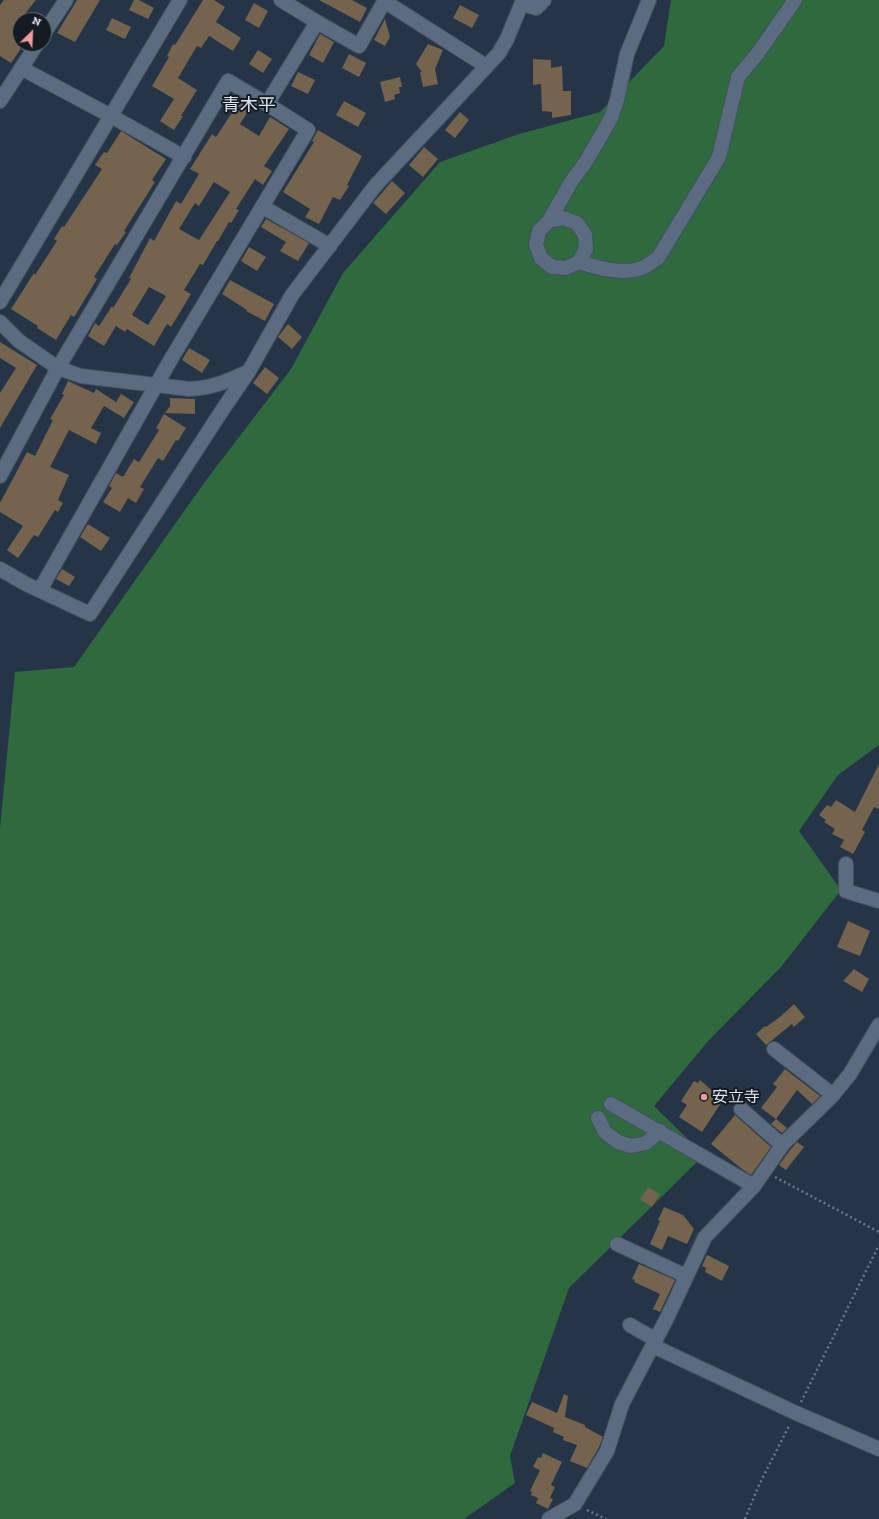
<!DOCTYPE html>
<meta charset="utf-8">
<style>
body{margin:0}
#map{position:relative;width:879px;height:1519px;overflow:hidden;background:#253446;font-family:"Zilla Slab",serif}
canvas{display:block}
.north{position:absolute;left:12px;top:12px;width:40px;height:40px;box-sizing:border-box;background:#141b23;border:1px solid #646c76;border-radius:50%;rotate:24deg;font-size:11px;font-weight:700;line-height:16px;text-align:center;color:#dce5f2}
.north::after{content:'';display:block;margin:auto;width:14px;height:18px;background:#f59b99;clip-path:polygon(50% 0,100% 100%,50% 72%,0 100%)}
</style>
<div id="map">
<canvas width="879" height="1519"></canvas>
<div class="north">N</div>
</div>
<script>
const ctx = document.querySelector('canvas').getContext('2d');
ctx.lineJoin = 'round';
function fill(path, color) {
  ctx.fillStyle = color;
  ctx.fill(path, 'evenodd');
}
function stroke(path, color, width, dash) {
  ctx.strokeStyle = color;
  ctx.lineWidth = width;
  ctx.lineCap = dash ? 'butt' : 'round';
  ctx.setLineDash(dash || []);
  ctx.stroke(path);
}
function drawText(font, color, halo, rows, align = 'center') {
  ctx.font = font + ' "Zilla Slab","Noto Sans JP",serif';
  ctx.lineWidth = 4;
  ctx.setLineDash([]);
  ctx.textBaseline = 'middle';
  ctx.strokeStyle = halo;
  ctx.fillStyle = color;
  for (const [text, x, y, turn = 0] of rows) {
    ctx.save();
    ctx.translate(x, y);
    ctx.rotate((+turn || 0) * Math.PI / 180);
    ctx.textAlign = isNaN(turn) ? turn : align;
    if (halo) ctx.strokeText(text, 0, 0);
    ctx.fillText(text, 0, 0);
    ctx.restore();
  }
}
fill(new Path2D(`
 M671,0H879V745L838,775L799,831L841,890L781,967L709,1040L654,1106L704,1155L569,1288L510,1456L515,1483L464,1519H0V828L15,672L74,667L204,483L291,369L343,273L440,162L516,135L600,112L664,46Z`), '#2f6a3e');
fill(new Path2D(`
 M4,0H36L20,20V50L11,63L0,56V5Z
 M77,0H100L75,42L57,33Z
 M134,0H139L154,8L148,19L129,10Z
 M203,0H214L225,7L216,22L241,38L233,51L209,36L201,48L197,46L178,78L197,90L181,116H183L174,130L160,121L174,99L152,86L169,57L167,56L173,44L175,45Z
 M319,0H352L367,8L360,22Z
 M254,3L268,11L259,28L245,20Z
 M460,5L479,15L472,28L453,18Z
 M112,18L131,27L125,39L106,30Z
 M385,19L390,37L385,46L374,40Z
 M320,34L334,42L323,63L309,55Z
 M428,44L443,50L435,69L438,84L423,87L420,72H422L416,64Z
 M258,50L272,59L263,73L249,64Z
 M349,54L366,63L359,77L342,68Z
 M533,59L551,60V68L562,66L563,91H571V115L552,118V112L542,111L541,84L533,85Z
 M298,72L315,80L308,94L291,86Z
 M400,77L402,87H399L400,93L394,95L395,99L385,102L380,82Z
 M233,94L252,105L240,124L259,136L270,117L289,129L264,166L272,171L263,185L255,179L236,209L239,210L231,223L229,222L218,241H217L203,265L200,264L184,290L191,294L171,327L167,324L154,346L127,329L125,332L116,326L104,346L88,336L95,323L99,326L112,306L113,308L131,279L129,278L150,238L154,241L176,201L181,204L199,174L190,169L212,134L216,137L233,111L225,106ZM214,182L230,192L199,240L179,229L195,203L199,206ZM149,287L166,296L148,325L132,315Z
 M344,101L366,113L358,127L336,115Z
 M460,112L469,120L455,138L445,130Z
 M318,130L362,156L347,185L349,186L340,200L333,197L319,224L305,217L310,209L283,192L314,142L312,141Z
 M121,131L166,159L152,180L155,182L124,231L126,232L117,245L115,244L94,277L97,279L82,304L74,317L71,315L56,340L37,328L38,326L11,309L34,273L35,275L57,241L54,239L62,226L64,227L102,169L95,165L104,152L107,153Z
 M424,147L438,159L423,177L409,165Z
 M392,181L405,193L386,214L373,203Z
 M266,219L309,243L298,261L280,251L286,242L261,227Z
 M249,247L266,257L257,271L241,261Z
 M230,280L274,304L265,321L246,311L247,310L222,294Z
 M288,324L302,337L292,349L278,337Z
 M0,342L37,365L0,428V393L16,368L0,358Z
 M189,348L210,360L202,373L182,360Z
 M265,367L279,378L267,394L253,383Z
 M68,381L94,393L96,389L116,402L121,394L134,402L124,418L104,406L91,428L101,433L96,444L69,430L50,467L69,475L58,500L63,503L58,512L55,510L38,537L34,535L18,558L7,550L23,526L0,512V503L27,452L35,456L53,420L50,419L64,395L62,394Z
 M170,398L195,399V414L165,413L170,406Z
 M164,414L186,428L178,441L176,440L163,461L158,458L140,487L144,489L136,503L128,498L120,512L103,502L112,488L109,486L116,473L123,477L134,459L139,462L159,430L156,428Z
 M88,524L110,538L101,551L80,537Z
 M62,569L75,577L69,586L56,579Z
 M879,764V809L874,807L862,830L865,832L853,854L840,847L844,840L832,834L835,829L824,822L826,820L819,815L827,805L831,807L836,800L855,812Z
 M848,921L870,931L860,956L837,947Z
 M854,969L869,979L862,992L843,981Z
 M794,1004L805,1017L794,1027L792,1024L766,1045L756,1034L765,1026L766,1027L781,1016Z
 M785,1069L820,1096L812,1104L797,1090L776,1119L761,1108L777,1087L773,1084Z
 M700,1080L723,1100L702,1132L679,1117L687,1105L681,1101L694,1081L698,1083Z
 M735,1115L771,1147L751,1175L742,1169L711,1144Z
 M776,1119L787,1128L782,1133L771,1124Z
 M797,1142L804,1147L786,1170L779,1165L790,1150Z
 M648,1187L660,1194L652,1207L640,1199Z
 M664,1207L683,1215L694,1229L687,1244L668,1236L662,1250L650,1244L660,1221L658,1220Z
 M707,1255L729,1266L722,1281L705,1272L706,1268L702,1266Z
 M639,1264L675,1280L660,1312L653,1309L660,1294L634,1282L635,1280L632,1279Z
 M564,1394L568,1396L565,1417L585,1425V1427L603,1437L599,1447L587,1468L570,1461L577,1445L563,1440L564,1437L553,1432L554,1428L526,1415L532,1402L557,1413Z
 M543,1453L562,1462L551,1485L555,1487L550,1498L553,1499L548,1509L536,1503L538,1498L531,1495L532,1492L530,1491L540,1470L533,1467L538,1457L541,1458Z`), '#74634d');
const minor = new Path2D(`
 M281,0L317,22L359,46L385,0
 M384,1L486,66
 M522,4L536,8L544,0
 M44,33L66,0
 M21,68L111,116L184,157
 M0,101L37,44
 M267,104L317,22
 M263,207L330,246
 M549,221L563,218L577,223L585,235L586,249L579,262L566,268L552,267L541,258L536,245L539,231L549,221L571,182L587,160L611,118L617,100L627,54L649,0
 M579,262C598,268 622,275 642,268C647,266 653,261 658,258L719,157L738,77L758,53L795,0
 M0,302L180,0
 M0,322L19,341L58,368L81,376L189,389C212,388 226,382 247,372
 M0,476L58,368L228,81L267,104L308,130L171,359L40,590
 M0,569L26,584L90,614L223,409L249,371L292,295L375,186L499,53L507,39L523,0
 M846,864V891L879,901
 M774,1049L833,1095
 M611,1104L754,1186
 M741,1109L782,1145
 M598,1118L605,1132L618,1142L631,1146L646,1143L660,1131
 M617,1244L686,1276
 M630,1325L656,1340
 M653,1346L796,1413L879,1449
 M549,1519L575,1504L607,1451L622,1404L666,1320L705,1237L754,1186L783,1144L833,1095L850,1074L879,1025`);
stroke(minor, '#43505f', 16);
stroke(new Path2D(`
 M775,1177L879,1232
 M801,1402L879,1245
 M587,1510L606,1519
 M745,1519L759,1485L790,1424`), '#6b7787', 2.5, [2, 3]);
stroke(minor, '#5b6c81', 14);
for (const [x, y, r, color] of [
 [704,1097,4,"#f59b99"]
]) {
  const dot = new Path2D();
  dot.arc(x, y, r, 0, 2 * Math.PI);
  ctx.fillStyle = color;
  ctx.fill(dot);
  stroke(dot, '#141b23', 1.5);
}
drawText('16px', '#dce5f2', '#141b23', [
 ["安立寺",712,1097]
], 'left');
drawText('18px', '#dce5f2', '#141b23', [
 ["青木平",249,106]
]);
</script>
